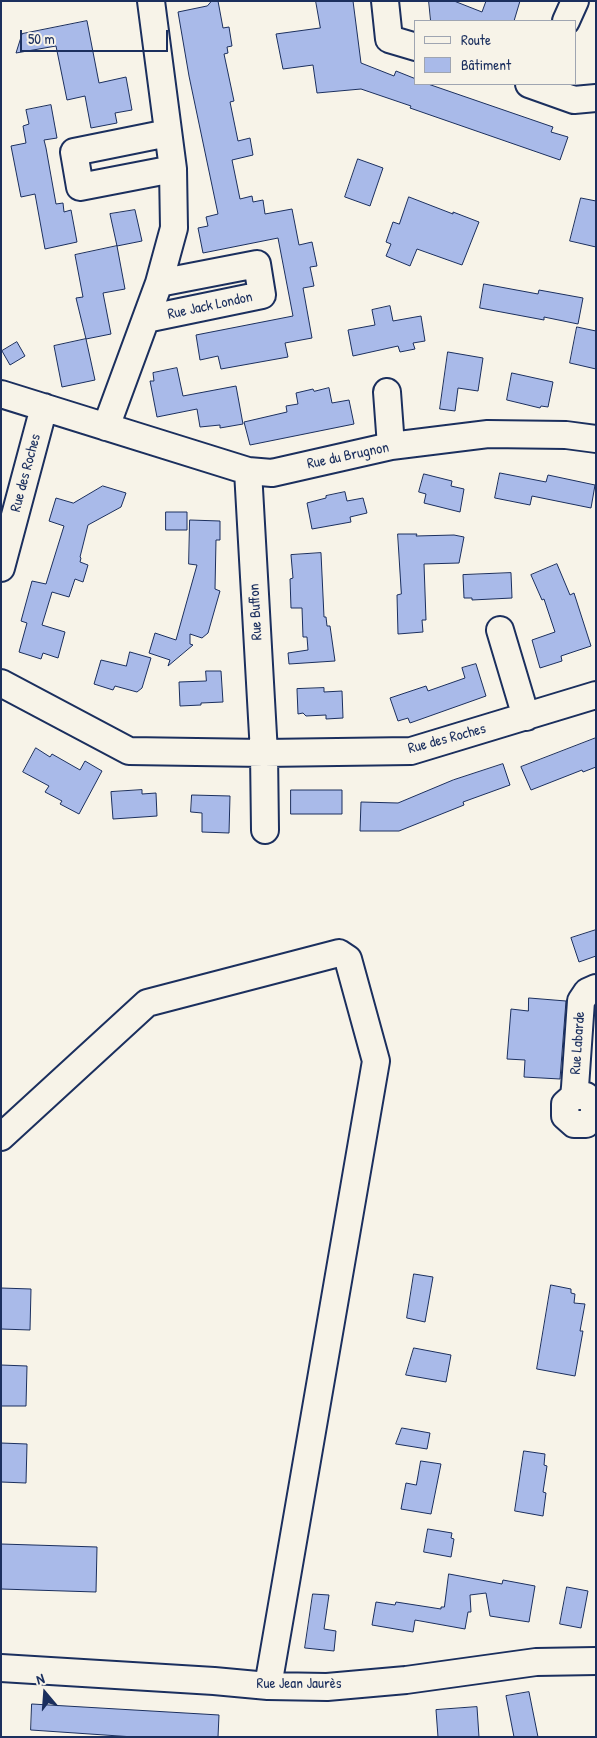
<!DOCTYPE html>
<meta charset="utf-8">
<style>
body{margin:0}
#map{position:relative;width:597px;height:1738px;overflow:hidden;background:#f7f3e8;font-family:"Patrick Hand",sans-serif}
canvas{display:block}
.frame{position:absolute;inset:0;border:2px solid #1b2f5e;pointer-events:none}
.legend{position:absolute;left:414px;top:20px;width:162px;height:65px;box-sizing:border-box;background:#f7f3e8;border:1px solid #9fa5b1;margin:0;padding:6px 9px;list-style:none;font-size:15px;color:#1b2f5e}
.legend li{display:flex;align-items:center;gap:10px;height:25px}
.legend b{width:25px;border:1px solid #9fa5b1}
.north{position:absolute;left:20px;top:1668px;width:50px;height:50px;-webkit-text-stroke:4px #f7f3e8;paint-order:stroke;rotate:342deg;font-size:14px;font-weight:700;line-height:20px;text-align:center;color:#1b2f5e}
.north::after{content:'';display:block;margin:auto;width:18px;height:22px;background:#1b2f5e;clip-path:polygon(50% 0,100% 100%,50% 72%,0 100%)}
.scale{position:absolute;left:20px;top:30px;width:148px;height:22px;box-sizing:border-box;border:2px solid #1b2f5e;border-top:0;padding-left:6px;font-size:15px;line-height:18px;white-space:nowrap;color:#1b2f5e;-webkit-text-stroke:4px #f7f3e8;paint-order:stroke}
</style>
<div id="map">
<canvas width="597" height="1738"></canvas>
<div class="frame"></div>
<ul class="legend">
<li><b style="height:6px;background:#f7f3e8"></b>Route</li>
<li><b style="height:14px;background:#a9bae9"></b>Bâtiment</li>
</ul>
<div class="north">N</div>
<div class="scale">50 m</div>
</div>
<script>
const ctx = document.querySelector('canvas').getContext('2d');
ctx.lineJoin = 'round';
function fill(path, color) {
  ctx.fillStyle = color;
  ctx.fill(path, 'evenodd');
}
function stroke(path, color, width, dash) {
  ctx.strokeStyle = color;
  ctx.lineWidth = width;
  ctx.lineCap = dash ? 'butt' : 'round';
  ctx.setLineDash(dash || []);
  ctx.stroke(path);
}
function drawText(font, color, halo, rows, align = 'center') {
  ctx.font = font + ' "Patrick Hand",sans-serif';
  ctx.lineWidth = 4;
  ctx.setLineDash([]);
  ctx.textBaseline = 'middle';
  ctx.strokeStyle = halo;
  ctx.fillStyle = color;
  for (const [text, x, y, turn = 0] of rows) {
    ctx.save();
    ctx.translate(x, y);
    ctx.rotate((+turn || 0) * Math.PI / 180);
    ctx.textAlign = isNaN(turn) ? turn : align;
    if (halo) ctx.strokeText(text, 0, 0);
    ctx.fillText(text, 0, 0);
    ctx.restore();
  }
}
const building = new Path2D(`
 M212,1H218L223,28L229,27L232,46L227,47L228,53L224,54L234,101L230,102L238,141L250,138L253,155L232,160L240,199L252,196L253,202L263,200L265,214L292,209L299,245L312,242L317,266L310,267L314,286L303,288L312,338L285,343L288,357L221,369L218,356L200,360L196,335L293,316L278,238L203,253L198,228L208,226L206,217L218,214L189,76L178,12L207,6Z
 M316,1H353L361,63L394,76L396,71L416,79V84H428L553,127L551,132L568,137L560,160L410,108L411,106L361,89L317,93L313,65L283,69L276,34L320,28Z
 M429,1H454L482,12L486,1H520L514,21H431Z
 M87,21L99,83L126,77L132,110L115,113L117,123L91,128L85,96L67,100L56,46L16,53L22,34Z
 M51,105L57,138L44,140L46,148L56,204L63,203L64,212L71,210L77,242L45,249L35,194L21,197L11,146L26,143L23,126L29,124L26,110Z
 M358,159L383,168L370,206L345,197Z
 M409,197L453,214V212L479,222L462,265L417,249L410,266L386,256L391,244L386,242L393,222L399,224Z
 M581,198L596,201V247L570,241Z
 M135,210L142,241L117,246L110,214Z
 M117,246L125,289L103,293L111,334L86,339L76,298L83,297L75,255Z
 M484,284L538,294L539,290L583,298L578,324L544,317V320L480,308Z
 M390,306L393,321L421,316L425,341L413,343L415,349L400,352L398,346L353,356L348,330L375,325L372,310Z
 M577,327L596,331V369L570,363Z
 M86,339L95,380L62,387L54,346Z
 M17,342L25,356L10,365L2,351Z
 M448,352L483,358L478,391L458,388L455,411L440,409Z
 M177,368L183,396L236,386L243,424L220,428V425L200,427L197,409L157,417L150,381H154L153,373Z
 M512,373L553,382L548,407L541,406L540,408L507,400Z
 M329,388L332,403L349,400L354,424L250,445L244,422L287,412L286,406L298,404L296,393L313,389L314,391Z
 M500,473L546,482L548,475L595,485L591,508L532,496L530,505L495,498Z
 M424,474L452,481L451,486L464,489L460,512L424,503L426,494L419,492Z
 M103,486L126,493L121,507L88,525L80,557L81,558L80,562L88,565L83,582L75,579L69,597L52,592L42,625L65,632L58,658L43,653L41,659L19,652L27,623L21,621L32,581L46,584L64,526L49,521L56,498L73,503Z
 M345,492L347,501L363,498L367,513L350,517L351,522L312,529L307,503L326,498V496Z
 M166,512H187V530H166Z
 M190,520L220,521V540H216L215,589L220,591L208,633L202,638L190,634V644L193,645L168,666L170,660L149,653L155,633L176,640L197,565L189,564Z
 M398,534H417L416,536L454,535L464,537L459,563L424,564L426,620H422L423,632L398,634L397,595L401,594Z
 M321,553L324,617H326L327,626H330L335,661L289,664L288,653L308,650L307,637H303L302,608H291L290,579L293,578L291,555Z
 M557,564L570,595L574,593L591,646L561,656L562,661L540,668L532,640L555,632L544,599L542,600L531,575Z
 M511,573L512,598L472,600V598H464L463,575Z
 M130,652L151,658L142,688L137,692L115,686L113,690L94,684L101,660L126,666Z
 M476,664L486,696L410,723L408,718L398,721L390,698L426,686L428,691L465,678L462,668Z
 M206,671H221L223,702L201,703V705L180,706L179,682L206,681Z
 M324,688V692L342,691L343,718L326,719V715L306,716L303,713L298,714L297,689Z
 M596,738V767L583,772L582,770L531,790L521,767Z
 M36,748L50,757L52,754L80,770L85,761L102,771L79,814L60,804L62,801L45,792L49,786L23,772Z
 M503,764L510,785L463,802L464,805L399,831H360L361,802L398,803L453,780Z
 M142,790V794L156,793L157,816L113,819L111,792Z
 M291,790H342V814H291Z
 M192,795L230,796L229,833L202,832V813L191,812Z
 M596,930V956L579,962L571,938Z
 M529,998L566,1001L560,1079L524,1077L525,1060L507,1059L511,1009L528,1011Z
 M414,1274L433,1277L425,1322L407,1318Z
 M551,1285L571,1289V1293L575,1294L574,1303L585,1304L580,1331H583L575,1376L537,1369Z
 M1,1288L31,1289L30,1330L1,1329Z
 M414,1348L451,1355L446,1382L406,1375Z
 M1,1365L27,1366L26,1406H1Z
 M402,1428L430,1433L427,1449L396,1444Z
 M1,1443L27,1444L26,1483L1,1482Z
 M524,1451L545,1454L544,1465L547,1466L543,1492L546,1493L543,1516L515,1511Z
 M421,1461L441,1464L431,1514L401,1509L406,1483L416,1485Z
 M428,1529L452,1533L451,1538L454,1539L451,1557L424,1552Z
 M1,1544L97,1547L96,1592L1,1589Z
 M449,1574L502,1584L503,1580L535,1586L529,1622L490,1616L486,1593L470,1595L471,1612H468L465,1629L415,1620L413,1632L372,1625L376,1602L395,1605L396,1602L441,1609V1607H444Z
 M567,1587L588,1591L581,1628L560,1624Z
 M313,1594L329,1595L324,1629L336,1631L334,1651L305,1648Z
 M529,1692L538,1737H514L506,1696Z
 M32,1704L219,1715L218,1737H134L31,1730Z
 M477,1707L479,1737H438L436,1710Z`);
fill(building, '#a9bae9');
stroke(building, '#1b2f5e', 1);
const minor = new Path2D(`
 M385,1L389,39L416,47
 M566,21L575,1
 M529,84L574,100L596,98
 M168,133L74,152L80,187L173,169
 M146,319L262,295L257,264L159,283
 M387,392L391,446
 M1,394L248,471L272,473L391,446L488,434L566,435L596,439
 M106,427L159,283L174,228L173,169L151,1
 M248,471L264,753L265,830
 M1,568L44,407
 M500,630L526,717
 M1,683L129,751L264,753L411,751L596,695
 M574,1096H586L594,1104V1116L586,1124H574L565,1116V1104L574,1096L575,1087L581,1001L587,992L596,988
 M1,1137L147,1003L339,953L348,959L376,1061L268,1686
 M1,1668L214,1681L268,1686L327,1687L406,1680L536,1662L596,1661`);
stroke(minor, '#1b2f5e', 30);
stroke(minor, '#f7f3e8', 26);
drawText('15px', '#1b2f5e', '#f7f3e8', [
 ["Rue Jack London",210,306,-12],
 ["Rue du Brugnon",348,456,-12],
 ["Rue des Roches",26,473,-75],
 ["Rue Buffon",256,612,-93],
 ["Rue des Roches",447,739,-15],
 ["Rue Labarde",578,1043,-86],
 ["Rue Jean Jaurès",299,1684]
]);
</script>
